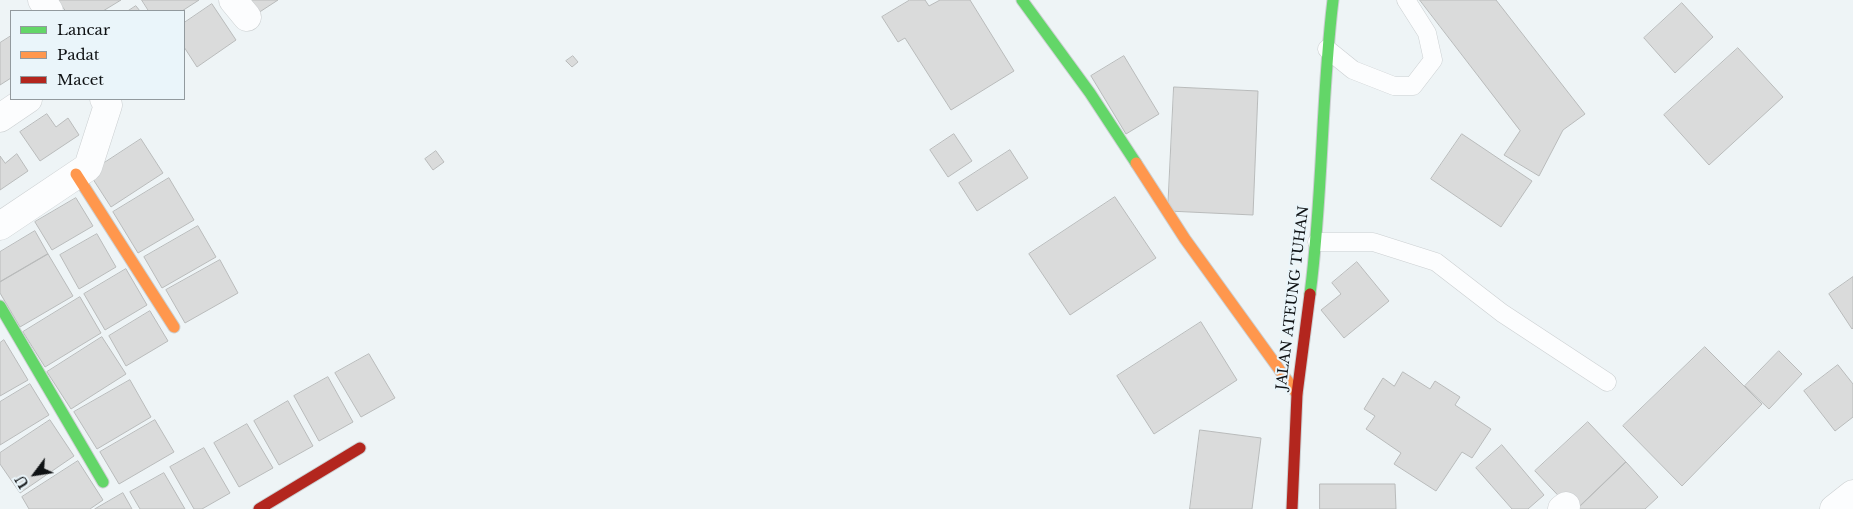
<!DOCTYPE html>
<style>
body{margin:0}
#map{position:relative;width:1853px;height:509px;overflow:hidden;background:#eef4f6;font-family:"Libre Baskerville",serif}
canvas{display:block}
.legend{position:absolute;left:10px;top:10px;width:175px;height:90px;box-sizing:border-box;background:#eaf5fa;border:1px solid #929a9e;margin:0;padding:6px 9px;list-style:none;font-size:15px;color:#0f1214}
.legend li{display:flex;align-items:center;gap:10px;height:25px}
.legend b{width:25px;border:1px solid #929a9e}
.north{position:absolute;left:10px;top:449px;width:50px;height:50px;-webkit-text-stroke:4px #eaf5fa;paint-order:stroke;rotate:239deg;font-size:14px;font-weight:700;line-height:20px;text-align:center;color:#0f1214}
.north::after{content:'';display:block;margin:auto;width:18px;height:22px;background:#0f1214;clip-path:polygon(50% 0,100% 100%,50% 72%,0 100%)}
</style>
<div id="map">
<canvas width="1853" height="509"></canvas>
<ul class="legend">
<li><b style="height:6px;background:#63d668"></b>Lancar</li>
<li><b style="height:6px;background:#ff974d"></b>Padat</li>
<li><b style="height:6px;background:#b3261e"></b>Macet</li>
</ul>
<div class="north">U</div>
</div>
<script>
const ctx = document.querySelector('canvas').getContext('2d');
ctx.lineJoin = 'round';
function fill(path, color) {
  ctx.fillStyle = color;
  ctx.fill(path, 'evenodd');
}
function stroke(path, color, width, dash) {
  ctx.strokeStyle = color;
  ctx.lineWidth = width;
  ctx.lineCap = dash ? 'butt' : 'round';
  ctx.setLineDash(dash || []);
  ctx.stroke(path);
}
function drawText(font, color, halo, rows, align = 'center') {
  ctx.font = font + ' "Libre Baskerville",serif';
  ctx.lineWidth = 4;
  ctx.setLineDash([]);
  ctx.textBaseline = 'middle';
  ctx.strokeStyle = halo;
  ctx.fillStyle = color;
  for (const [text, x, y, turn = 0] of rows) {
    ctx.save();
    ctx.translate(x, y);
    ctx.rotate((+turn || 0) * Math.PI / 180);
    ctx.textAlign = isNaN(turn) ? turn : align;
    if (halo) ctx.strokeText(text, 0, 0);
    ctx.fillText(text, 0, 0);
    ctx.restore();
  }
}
const building = new Path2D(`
 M58,0H121L103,11H66Z
 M142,0H199L182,11H149Z
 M245,0H278L255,15Z
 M910,0H925L929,6L940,0H970L1014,71L951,110L905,38L898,42L882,17Z
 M1420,0H1496L1585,114L1563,130L1539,176L1504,155L1520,131Z
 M1682,3L1713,37L1675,73L1644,38Z
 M212,4L236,40L197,67L184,47V23Z
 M136,6L140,11H128Z
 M11,36V78L0,85V43Z
 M1738,48L1783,97L1709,165L1664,115Z
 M573,56L578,62L572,67L566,61Z
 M1124,56L1159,114L1126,134L1091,76Z
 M1174,87L1258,91L1253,215L1168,211Z
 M47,114L56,127L68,118L79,135L40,161L20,132Z
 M954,134L972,161L948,177L930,150Z
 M1462,134L1532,181L1501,227L1431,179Z
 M141,139L163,173L111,207L89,173Z
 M1010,150L1028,178L977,211L959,183Z
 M436,151L444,162L433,170L425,159Z
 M17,154L28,171L0,190V156L5,163Z
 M169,178L194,220L138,253L113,212Z
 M1115,197L1156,258L1070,315L1029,254Z
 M76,198L93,226L52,250L35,222Z
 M198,226L216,257L162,288L144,257Z
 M35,231L48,254L0,282V252Z
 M97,234L116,267L79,289L60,255Z
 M48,254L73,296L20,327L0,293V282Z
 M220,260L238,293L185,323L166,290Z
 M1357,262L1389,301L1344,338L1321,310L1341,294L1332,283Z
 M126,269L147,305L105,330L84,294Z
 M1853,277V328L1852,329L1829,294Z
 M80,297L101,333L45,367L23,332Z
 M150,311L168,341L126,366L109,336Z
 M1201,322L1237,380L1154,434L1117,376Z
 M102,337L126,374L71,409L47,372Z
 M4,340L28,380L0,396V343Z
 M1705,347L1762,404L1682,486L1623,426Z
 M1779,351L1802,374L1769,409L1745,386Z
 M369,354L395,398L361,417L335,373Z
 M1838,365L1853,384V417L1835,431L1804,391Z
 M1403,372L1430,389L1435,381L1460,397L1455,405L1491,429L1472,458L1462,452L1436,491L1394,464L1401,453L1366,429L1375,416L1364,409L1383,378L1394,386Z
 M328,377L353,422L319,441L294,396Z
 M130,380L151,417L97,449L74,412Z
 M30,384L49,415L0,445V402Z
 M288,401L313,446L279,465L254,421Z
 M50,420L74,456L20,493L0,464V453Z
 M155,420L174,452L119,484L100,452Z
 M1588,422L1626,462L1577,509H1571L1535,471Z
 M247,424L273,468L239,487L214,443Z
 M1200,430L1261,438L1252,509H1190Z
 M1502,445L1544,495L1528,509H1512L1476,468Z
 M204,448L230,493L202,509H194L170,467Z
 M78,461L103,500L90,509H29L22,497Z
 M1626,462L1658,497L1645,509H1577Z
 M164,473L185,509H140L130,492Z
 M1320,484H1395L1396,509H1320Z
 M123,493L132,509H95Z`);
fill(building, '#dadbdb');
stroke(building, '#b9bbbb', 1);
const lane = new Path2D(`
 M1327,49L1353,70L1394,86H1413L1433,60L1427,33L1406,0
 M1317,242H1373L1436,262L1502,313L1607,382`);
const street = new Path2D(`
 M42,0L49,11
 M233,0L247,17
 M0,118L28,99
 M0,226L88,167L108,105L104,99
 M1562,509L1566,506
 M1834,509L1853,494`);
const fast = new Path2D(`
 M1022,0L1090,93L1136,163
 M1310,294C1323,196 1321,98 1333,0
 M0,306L103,482`);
const slow = new Path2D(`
 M1136,163L1185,239L1297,394
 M76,174L174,327`);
const jam = new Path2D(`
 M259,509L360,448
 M1292,509L1297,394L1310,294`);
stroke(lane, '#cbcfd1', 19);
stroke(street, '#cbcfd1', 29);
stroke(fast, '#cbcfd1', 13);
stroke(slow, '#cbcfd1', 13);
stroke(jam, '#cbcfd1', 13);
stroke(lane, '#fcfdfe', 18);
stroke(street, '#fcfdfe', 28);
stroke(fast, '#63d668', 11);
stroke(slow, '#ff974d', 11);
stroke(jam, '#b3261e', 11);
drawText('14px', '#0f1214', '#eaf5fa', [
 ["JALAN ATEUNG TUHAN",1293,298,-83]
]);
</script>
